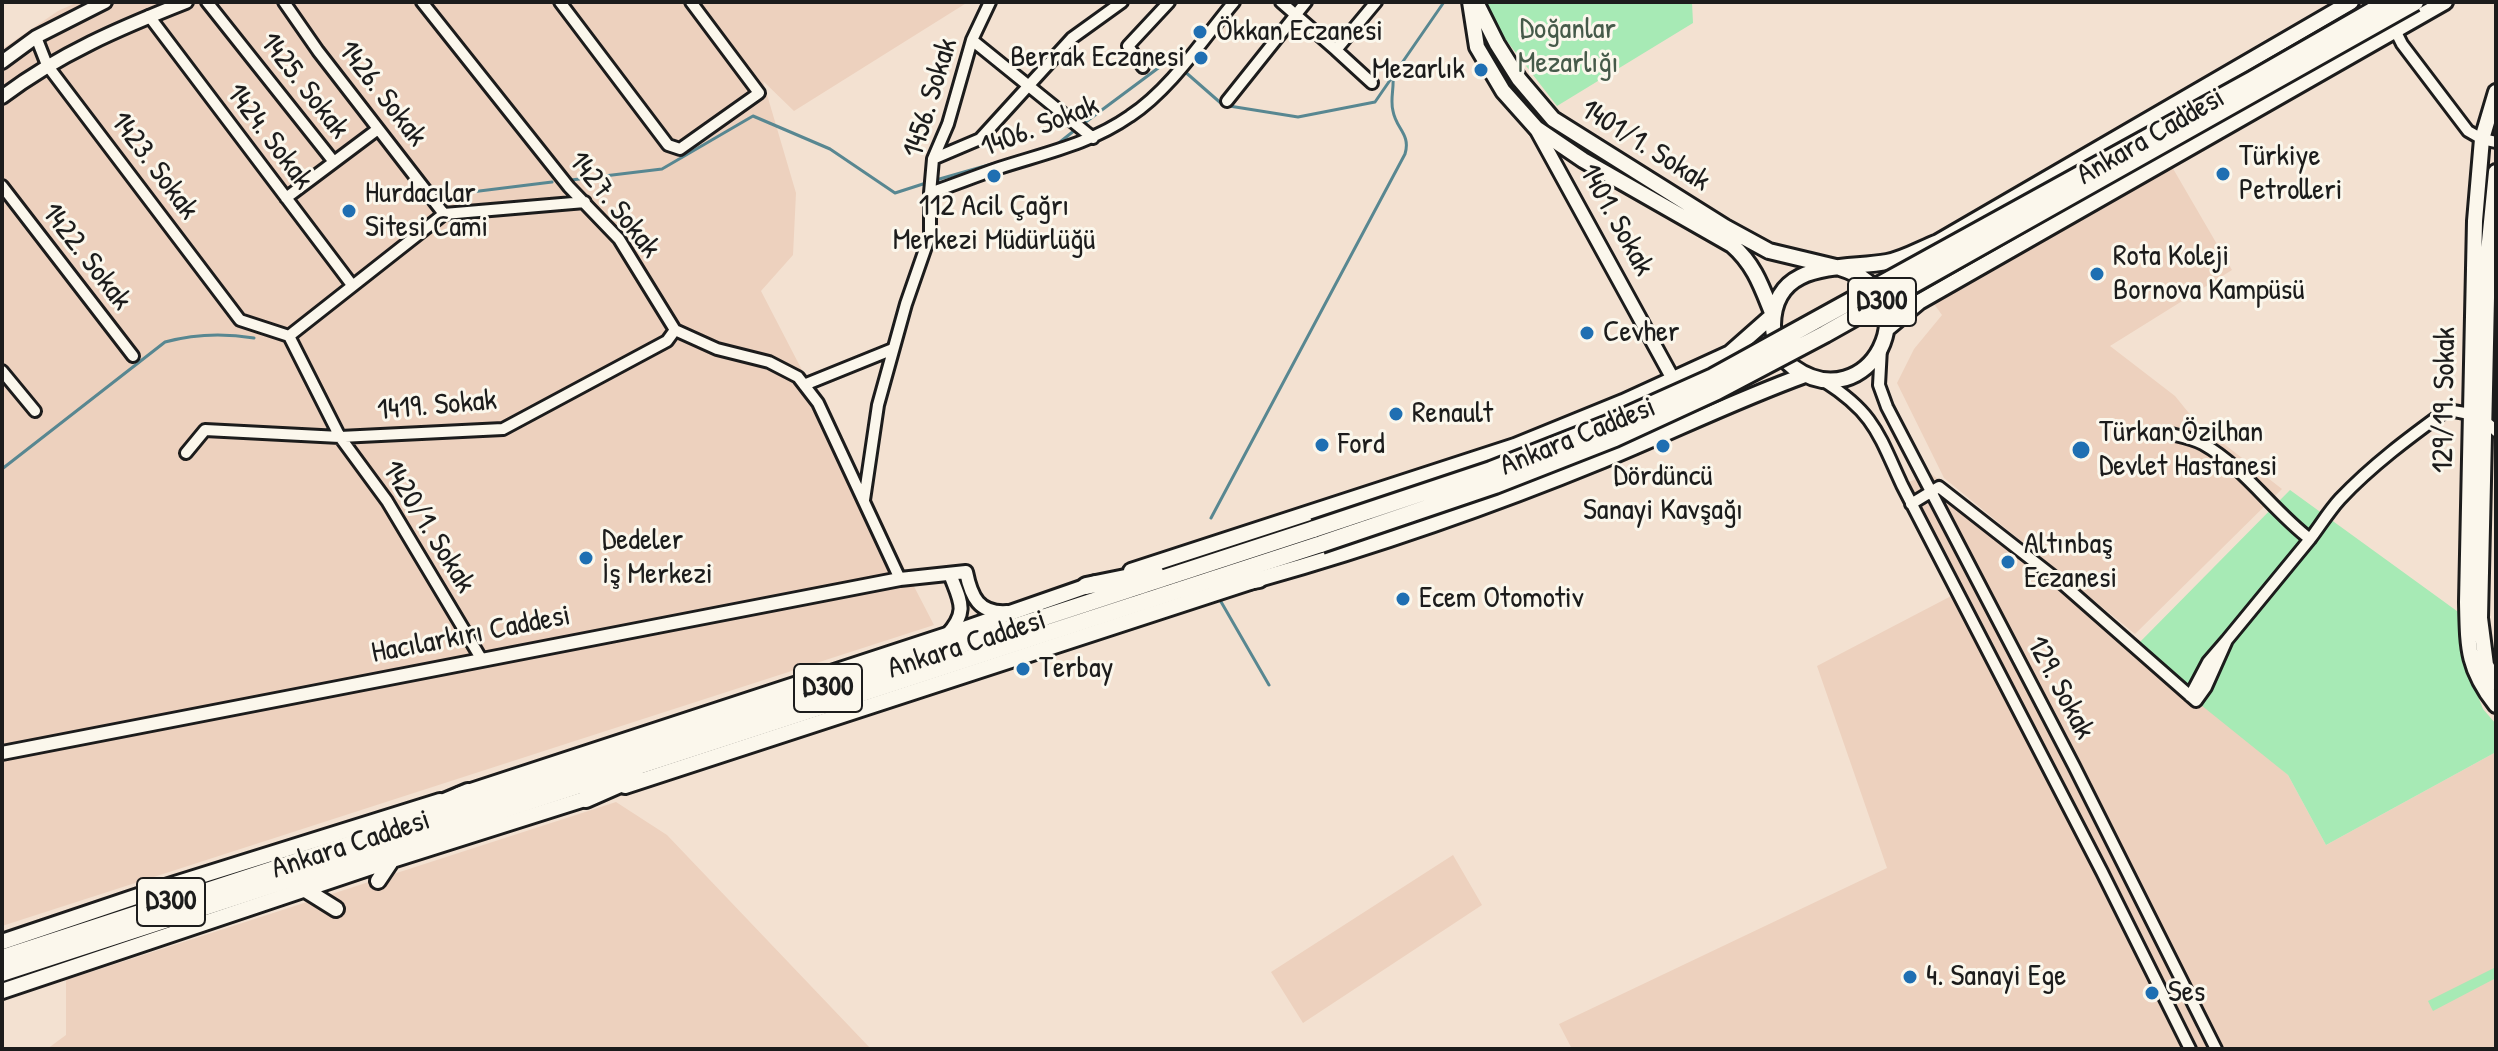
<!DOCTYPE html>
<meta charset="utf-8">
<style>
body{margin:0}
#map{position:relative;width:2498px;height:1051px;overflow:hidden;background:#f3e1d1;font-family:"Patrick Hand",sans-serif}
canvas{display:block}
.frame{position:absolute;inset:0;border:4px solid #1c1c1c;pointer-events:none}
</style>
<div id="map">
<canvas width="2498" height="1051"></canvas>
<div class="frame"></div>
</div>
<script>
const ctx = document.querySelector('canvas').getContext('2d');
ctx.lineJoin = 'round';
function fill(path, color) {
  ctx.fillStyle = color;
  ctx.fill(path, 'evenodd');
}
function stroke(path, color, width, dash) {
  ctx.strokeStyle = color;
  ctx.lineWidth = width;
  ctx.lineCap = dash ? 'butt' : 'round';
  ctx.setLineDash(dash || []);
  ctx.stroke(path);
}
function drawText(font, color, halo, rows, align = 'center') {
  ctx.font = font + ' "Patrick Hand",sans-serif';
  ctx.lineWidth = 6;
  ctx.setLineDash([]);
  ctx.textBaseline = 'middle';
  ctx.strokeStyle = halo;
  ctx.fillStyle = color;
  for (const [text, x, y, turn = 0] of rows) {
    ctx.save();
    ctx.translate(x, y);
    ctx.rotate((+turn || 0) * Math.PI / 180);
    ctx.textAlign = isNaN(turn) ? turn : align;
    if (halo) ctx.strokeText(text, 0, 0);
    ctx.fillText(text, 0, 0);
    ctx.restore();
  }
}
fill(new Path2D(`
 M78,2H968L794,111L763,81L796,193L793,255L761,291L934,625L2,926V49L58,11Z
 M2168,160L2232,270L2110,346L2175,396L2197,423L2282,489L2135,634L1944,478L1897,383L1914,349L1942,315L1929,297Z
 M1930,473L2024,545L2203,695L2288,775L2326,845L2496,752V1049H1572L1559,1024L1887,868L1817,666L1957,593L1902,485Z
 M616,802L667,835L871,1049H47L66,1035V980Z
 M1453,855L1482,905L1303,1023L1271,972Z`), '#edd1be');
fill(new Path2D(`
 M1487,2H1692L1693,23L1557,106L1499,31Z
 M2290,490L2461,614L2463,658L2483,709L2496,724V752L2326,845L2288,775L2196,701L2135,647Z
 M2496,967V978L2433,1011L2428,1001Z`), '#a7eab5');
stroke(new Path2D(`
 M1183,70L1223,105L1298,117L1375,102L1444,2
 M1083,124L1169,60L1175,64
 M1055,146L1075,130
 M571,180L662,169L753,116L830,149L895,193L923,184
 M936,180L1048,148
 M439,196L552,182
 M2,469L165,342C194,334 224,333 254,338
 M1211,518L1405,154C1411,134 1396,129 1393,111C1390,100 1394,89 1393,78
 M1220,600L1269,685`), '#588791', 3);
const minor = new Path2D(`
 M207,2L334,162
 M284,2L318,51L444,214
 M422,2L569,187L619,239L675,330L717,349L769,362L798,377L818,403L900,579
 M560,2L668,145L680,149L759,93L691,2
 M1281,2L1336,50L1376,2
 M149,16L352,285
 M2395,30L2402,44L2468,131L2482,139L2496,142
 M36,37L47,65L240,320L289,336
 M972,40L1093,138
 M1336,50L1372,83
 M1143,67L1128,46L1169,2
 M1227,101L1306,2
 M933,159L980,139L1072,38L1122,2
 M2,186L133,356
 M930,193C953,185 976,176 999,168C1045,153 1090,144 1130,116C1172,88 1202,40 1234,2
 M286,198L378,129
 M289,336L340,437L387,501L482,660
 M289,336L444,214L585,202
 M1881,348L1879,385L1887,407L2074,766L2216,1049
 M2,371L35,411
 M1824,381C1874,413 1878,433 1902,485L2102,872L2190,1049
 M804,385L893,349
 M2167,433C2178,436 2192,438 2203,444C2244,467 2273,511 2310,539L2227,640
 M186,453L205,430L340,437L503,429L667,341L675,330
 M864,500L878,405L906,304L930,235V193L933,159L948,124L972,40L990,2
 M1911,504L1939,487L2064,585L2196,701L2206,687L2227,640L2208,662L2190,696
 M2310,539C2320,526 2329,511 2340,499C2372,465 2410,437 2447,410C2468,413 2481,415 2496,431`);
const tertiary = new Path2D(`
 M2,62L36,37L105,2
 M2,97C59,54 120,28 186,2
 M1536,129L1673,379
 M947,635C969,611 960,601 950,574
 M2,753L900,579L966,572C971,597 979,614 1007,612`);
const secondary = new Path2D(`
 M1470,2L1477,47L1503,91L1536,128L1583,160L1732,245C1755,265 1762,288 1773,315
 M1476,2L1497,44L1519,79L1553,119L1725,227L1769,251L1840,268C1935,297 1868,421 1793,367C1780,358 1773,340 1773,325C1774,259 1842,270 1887,262C1904,259 1922,248 1938,242L2351,2
 M2496,92L2482,139L2475,221L2467,602C2468,647 2467,668 2496,705
 M2496,172L2488,252L2480,618L2486,665L2496,683
 M1889,327L1919,302L2445,2
 M1131,571L1515,446L1623,402L1730,353L1773,315
 M625,786L1259,579C1376,546 1491,506 1603,460C1671,432 1736,400 1805,375
 M459,795L947,635L1096,583
 M378,881L392,860
 M304,889L336,909
 M2,942L162,888L440,801
 M2,991L392,860L594,796`);
const trunk = new Path2D(`
 M1086,586L1155,572
 M1218,586L1259,579
 M586,799L636,777
 M430,808L468,792
 M2,958L1314,529
 M2,973L1321,544`);
stroke(minor, '#1c1c1c', 16);
stroke(tertiary, '#1c1c1c', 18);
stroke(secondary, '#1c1c1c', 20);
stroke(trunk, '#1c1c1c', 22);
stroke(minor, '#fbf7ec', 10);
stroke(tertiary, '#fbf7ec', 12);
stroke(secondary, '#fbf7ec', 14);
stroke(trunk, '#fbf7ec', 16);
const trunkBridge = new Path2D(`
 M1314,529L1491,470L1608,424L1713,377L2252,80L2388,2
 M1321,544L1495,485L1615,438L1717,391L1825,334L2415,2`);
stroke(trunkBridge, '#1c1c1c', 22, []);
stroke(trunkBridge, '#fbf7ec', 16);
for (const [x, y, r, color] of [
 [1200,32,8,"#1f6fb2"],
 [1201,58,8,"#1f6fb2"],
 [1481,70,8,"#1f6fb2"],
 [2223,174,8,"#1f6fb2"],
 [994,176,8,"#1f6fb2"],
 [349,211,8,"#1f6fb2"],
 [2097,274,8,"#1f6fb2"],
 [1587,333,8,"#1f6fb2"],
 [1396,414,8,"#1f6fb2"],
 [1322,445,8,"#1f6fb2"],
 [1663,446,8,"#1f6fb2"],
 [2081,450,10,"#1f6fb2"],
 [586,558,8,"#1f6fb2"],
 [2008,562,8,"#1f6fb2"],
 [1403,599,8,"#1f6fb2"],
 [1023,669,8,"#1f6fb2"],
 [1910,977,8,"#1f6fb2"],
 [2152,993,8,"#1f6fb2"]
]) {
  const dot = new Path2D();
  dot.arc(x, y, r, 0, 2 * Math.PI);
  ctx.fillStyle = color;
  ctx.fill(dot);
  stroke(dot, '#fbf7ec', 3);
}
for (const [x, y, w] of [
 [1882,302,68],
 [828,688,68],
 [171,902,68]
]) {
  const box = new Path2D();
  box.roundRect(x - w / 2, y - 24, w, 48, 6);
  ctx.fillStyle = '#fbf7ec';
  ctx.fill(box);
  stroke(box, '#1c1c1c', 2);
}
drawText('bold 28px', '#1c1c1c', null, [
 ["D300",1882,302],
 ["D300",828,688],
 ["D300",171,902]
]);
drawText('30px', '#465a4a', '#fbf7ec', [
 ["Doğanlar",1568,30],
 ["Mezarlığı",1568,64]
]);
drawText('30px', '#1c1c1c', '#fbf7ec', [
 ["Ökkan Eczanesi",1216,32],
 ["Berrak Eczanesi",1185,58,"right"],
 ["Mezarlık",1465,70,"right"],
 ["Türkiye",2239,157],
 ["Petrolleri",2239,191],
 ["Hurdacılar",365,194],
 ["Sitesi Cami",365,228],
 ["112 Acil Çağrı",994,207,"center"],
 ["Merkezi Müdürlüğü",994,241,"center"],
 ["Rota Koleji",2113,257],
 ["Bornova Kampüsü",2113,291],
 ["Cevher",1603,333],
 ["Renault",1412,414],
 ["Türkan Özilhan",2099,433],
 ["Devlet Hastanesi",2099,467],
 ["Ford",1338,445],
 ["Dördüncü",1663,477,"center"],
 ["Sanayi Kavşağı",1663,511,"center"],
 ["Dedeler",602,541],
 ["İş Merkezi",602,575],
 ["Altınbaş",2024,545],
 ["Eczanesi",2024,579],
 ["Ecem Otomotiv",1419,599],
 ["Terbay",1039,669],
 ["4. Sanayi Ege",1926,977],
 ["Ses",2168,993]
], 'left');
drawText('30px', '#1c1c1c', '#fbf7ec', [
 ["1425. Sokak",304,86,52],
 ["1426. Sokak",382,94,52],
 ["1456. Sokak",931,98,-73],
 ["1406. Sokak",1040,127,-21],
 ["1424. Sokak",269,137,53],
 ["Ankara Caddesi",2151,137,-30],
 ["1401/1. Sokak",1645,146,32],
 ["1423. Sokak",154,166,53],
 ["1427. Sokak",614,205,51],
 ["1401. Sokak",1616,220,61],
 ["1422. Sokak",86,257,52],
 ["129/19. Sokak",2445,400,-89],
 ["1419. Sokak",437,406,-5],
 ["Ankara Caddesi",1578,437,-22],
 ["1420/1. Sokak",428,527,58],
 ["Hacılarkırı Caddesi",471,635,-11],
 ["Ankara Caddesi",967,645,-18],
 ["129. Sokak",2060,688,62],
 ["Ankara Caddesi",351,845,-18]
]);
</script>
